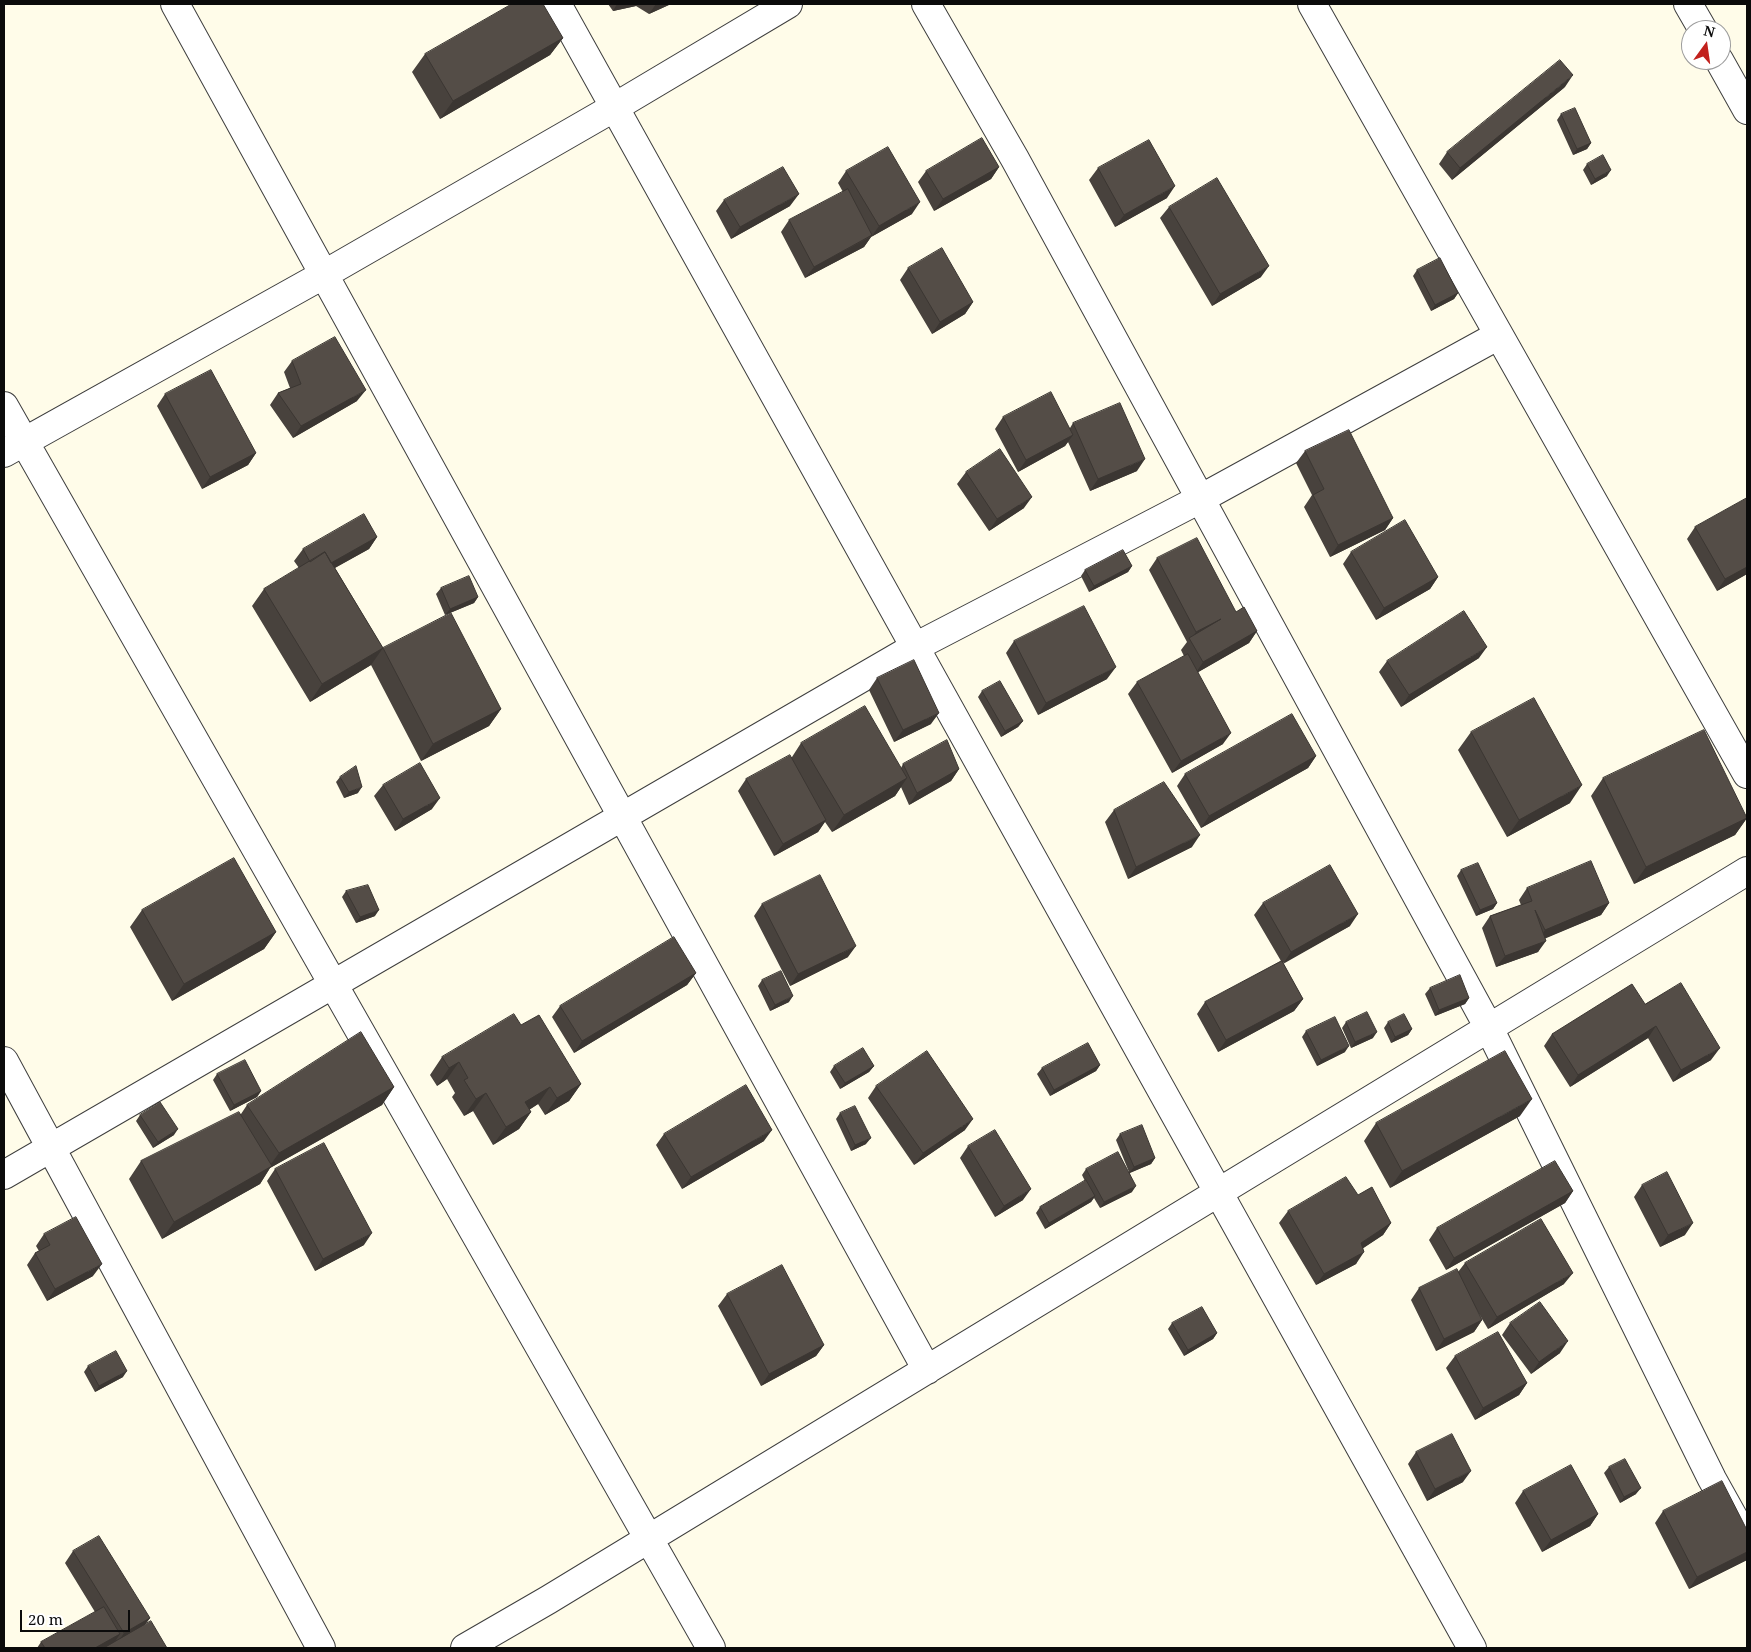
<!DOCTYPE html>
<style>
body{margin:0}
#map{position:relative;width:1751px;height:1652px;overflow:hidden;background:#fffce9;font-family:"Noto Serif",serif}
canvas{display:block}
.frame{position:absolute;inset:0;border:5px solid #0b0b0b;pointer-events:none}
.north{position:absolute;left:1681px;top:20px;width:50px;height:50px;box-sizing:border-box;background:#fff;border:1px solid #9d9d9d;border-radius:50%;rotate:14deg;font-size:14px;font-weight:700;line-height:20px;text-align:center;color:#0b0b0b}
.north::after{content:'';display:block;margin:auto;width:18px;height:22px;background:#c2211d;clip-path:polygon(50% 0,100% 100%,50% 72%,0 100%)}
.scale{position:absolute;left:20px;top:1610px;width:110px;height:22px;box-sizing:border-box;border:2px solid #0b0b0b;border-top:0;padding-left:6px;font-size:15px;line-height:18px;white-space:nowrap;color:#0b0b0b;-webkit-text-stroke:4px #fff;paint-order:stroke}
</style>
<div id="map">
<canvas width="1751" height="1652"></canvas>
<div class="frame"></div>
<div class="north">N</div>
<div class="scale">20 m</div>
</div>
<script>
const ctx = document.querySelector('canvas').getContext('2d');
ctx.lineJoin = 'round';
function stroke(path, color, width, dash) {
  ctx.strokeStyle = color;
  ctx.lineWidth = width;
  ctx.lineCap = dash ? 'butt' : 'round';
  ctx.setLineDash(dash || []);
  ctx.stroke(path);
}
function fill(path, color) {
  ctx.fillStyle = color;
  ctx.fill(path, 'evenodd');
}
const minor = new Path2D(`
 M175,4L927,1370
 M557,4L1472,1648
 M926,4L1015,159L1489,1028L1712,1479L1747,1542
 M1312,4L1747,774
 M1688,4L1703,30
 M1719,60L1747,110
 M4,406L711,1648
 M4,453L323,275L615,107L788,4
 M4,1061L321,1648
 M4,1175L915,647L1200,499L1499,335
 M465,1648L548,1600L1747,871`);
stroke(minor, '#3e3e3e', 30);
stroke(minor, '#fff', 28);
fill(new Path2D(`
 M608,4H671L649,14L636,6L613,11Z
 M563,38L550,55L440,119L412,72L425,54Z
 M1565,87L1452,180L1439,164L1447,152Z
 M1561,114L1591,143L1587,149L1573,155L1557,120Z
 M1587,164L1607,176L1591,185L1583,170Z
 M999,167L991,179L934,211L918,182L926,171Z
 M1098,168L1167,198L1115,227L1089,180Z
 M846,171L912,214L871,237L864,247L805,278L781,232L789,220L843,192L838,183Z
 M724,200L790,206L731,239L716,211Z
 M1169,207L1261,277L1212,306L1160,218Z
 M908,268L973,302L965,314L932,334L900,280Z
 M1417,270L1458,293L1454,299L1431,311L1413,276Z
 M292,361L357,401L293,438L270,405L278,393L290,388L284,372Z
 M165,394L256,453L248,465L202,489L157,406Z
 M1003,417L1070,428L1073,423L1137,471L1090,491L1068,442L1065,446L1018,472L995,429Z
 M1305,451L1393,518L1385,530L1330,557L1304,507L1312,495L1296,463Z
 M966,472L1024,508L989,531L957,484Z
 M1747,498V574L1717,591L1687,539L1695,527Z
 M377,537L369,549L335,568L383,648L501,709L489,726L421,761L371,665L310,702L252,606L264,589L299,568L294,561L303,549Z
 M1351,552L1438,577L1430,589L1376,620L1343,564Z
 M1157,558L1236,612L1257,631L1249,643L1198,672L1223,744L1172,773L1128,694L1137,682L1184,656L1181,650L1187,642L1149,570Z
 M1132,566L1128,572L1089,592L1081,576L1085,570Z
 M441,588L478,597L474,603L445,615L436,594Z
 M1014,641L1107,679L1038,715L1006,653Z
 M1479,658L1401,707L1379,672L1387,661Z
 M877,678L931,724L894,742L869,690Z
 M982,691L1023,721L1018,727L1001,737L978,697Z
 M1471,732L1570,803L1507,837L1458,750Z
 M801,743L901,768L903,764L959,769L951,781L909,805L901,787L895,796L832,832L825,822L818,832L774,856L738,791L746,779L792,757Z
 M1316,756L1308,768L1201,828L1177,786L1185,774Z
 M340,777L358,793L344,798L336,782Z
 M1603,778L1747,818L1735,835L1634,884L1591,796Z
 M383,785L432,809L395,831L374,796Z
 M1114,810L1192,847L1128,879L1105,822Z
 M1461,870L1497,903L1493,909L1476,916L1457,876Z
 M1527,888L1609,903L1601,915L1545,938L1538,952L1496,967L1482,928L1490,916L1521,905L1519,900Z
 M346,891L375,916L356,923L342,897Z
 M1263,903L1350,926L1283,963L1303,999L1294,1011L1218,1052L1197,1014L1205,1002L1281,961L1254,915Z
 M762,904L848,957L790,986L754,916Z
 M142,910L276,932L264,949L172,1001L130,927Z
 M696,973L687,985L574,1053L552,1017L560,1006Z
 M762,980L789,1002L770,1011L758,986Z
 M1430,988L1469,998L1465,1004L1435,1016L1425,994Z
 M1645,1004L1711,1060L1673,1082L1648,1038L1570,1087L1544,1046L1552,1034Z
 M1346,1022L1373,1038L1351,1048L1342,1028Z
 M1388,1022L1412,1029L1408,1035L1391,1043L1384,1028Z
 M521,1025L581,1084L569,1101L545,1115L538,1104L529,1110L531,1112L519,1129L493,1145L473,1111L464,1116L452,1097L455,1093L447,1079L437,1086L430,1075L442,1057Z
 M1306,1031L1345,1052L1317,1066L1302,1037Z
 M1100,1065L1096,1071L1050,1096L1037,1074L1042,1068Z
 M834,1066H874L869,1072L840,1089L830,1072Z
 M217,1074L261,1091L257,1097L230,1111L213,1080Z
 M876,1086L965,1130L914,1165L868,1098Z
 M394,1087L382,1105L270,1168L260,1184L162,1239L129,1179L141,1161L241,1114L247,1105Z
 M840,1113L866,1144L851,1151L836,1119Z
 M140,1115L174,1135L153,1148L136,1121Z
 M1520,1116L1390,1188L1364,1141L1376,1123Z
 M664,1134L764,1141L682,1189L656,1145Z
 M1120,1134L1155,1158L1151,1164L1130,1173L1132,1192L1100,1208L1094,1198L1091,1202L1045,1229L1036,1213L1040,1207L1085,1181L1082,1175L1086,1169L1129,1172L1116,1140Z
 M968,1146L1023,1200L995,1217L960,1158Z
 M275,1169L364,1245L315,1271L267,1181Z
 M1642,1185L1685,1235L1660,1247L1634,1197Z
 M1573,1191L1565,1203L1446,1270L1429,1240L1437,1228Z
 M1358,1195L1391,1223L1383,1235L1363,1248L1356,1264L1316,1285L1279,1223L1288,1211Z
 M44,1234L93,1276L47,1301L27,1265L35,1253L39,1251L36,1246Z
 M1465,1263L1564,1284L1488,1329L1475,1307L1482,1320L1474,1332L1436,1351L1411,1300L1419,1288L1458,1272Z
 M727,1294L824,1345L816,1356L761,1386L718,1306Z
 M1172,1323L1217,1333L1213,1339L1184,1356L1168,1329Z
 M1510,1323L1560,1353L1531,1374L1502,1335Z
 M1455,1356L1527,1383L1519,1395L1475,1420L1446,1368Z
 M88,1366L123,1377L95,1392L84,1372Z
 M1416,1452L1463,1482L1427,1501L1408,1464Z
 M1609,1467L1636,1494L1620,1503L1604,1473Z
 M1523,1491L1598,1514L1590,1526L1542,1552L1515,1503Z
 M1663,1511L1747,1530V1560L1689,1589L1655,1523Z
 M73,1551L150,1618L145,1625L167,1648H37L41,1642L95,1612L65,1563Z`), '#48423d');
fill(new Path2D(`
 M617,4H638L636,6L613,11Z
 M656,4H671L649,14Z
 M563,38L550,55L440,119L453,101Z
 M1573,75L1565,87L1452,180L1460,168Z
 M1591,143L1587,149L1573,155L1577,149Z
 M999,167L991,179L934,211L943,199Z
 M1611,170L1607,176L1591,185L1595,179Z
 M1175,186L1167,198L1115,227L1124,215Z
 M799,194L790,206L731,239L740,227Z
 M920,202L912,214L871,237L864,247L805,278L814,267L872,236L879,226Z
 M1269,266L1261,277L1212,306L1220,294Z
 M1458,293L1454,299L1431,311L1435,305Z
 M973,302L965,314L932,334L940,322Z
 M366,390L357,401L293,438L301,426Z
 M1073,435L1065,446L1018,472L1026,460Z
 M256,453L248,465L202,489L210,477Z
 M1145,459L1137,471L1090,491L1098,479Z
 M1032,497L1024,508L989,531L997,519Z
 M1393,518L1385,530L1330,557L1338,545Z
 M377,537L369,549L318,577L326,566Z
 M1132,566L1128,572L1089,592L1094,586Z
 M1747,567V574L1717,591L1725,579Z
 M1438,577L1430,589L1376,620L1384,608Z
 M478,597L474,603L445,615L450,609Z
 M1221,619L1190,640L1196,632Z
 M1257,631L1249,643L1195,674L1203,662Z
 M1487,647L1479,658L1401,707L1409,695Z
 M383,648L371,665L310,702L322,684Z
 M1116,667L1107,679L1038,715L1046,703Z
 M501,709L489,726L421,761L433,744Z
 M939,713L931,724L894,742L903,730Z
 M1023,721L1018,727L1001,737L1005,731Z
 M1231,733L1223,744L1172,773L1181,761Z
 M1316,756L1308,768L1201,828L1209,816Z
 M959,769L951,781L909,805L917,793Z
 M907,778L895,796L832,832L844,815Z
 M1582,785L1570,803L1507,837L1519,820Z
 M362,787L358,793L344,798L349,792Z
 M440,798L432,809L395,831L403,819Z
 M1747,818L1735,835L1634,884L1646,867Z
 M826,820L818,832L774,856L783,844Z
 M1200,835L1192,847L1128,879L1136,867Z
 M1497,903L1493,909L1476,916L1480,910Z
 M1609,903L1601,915L1537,942L1545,930Z
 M379,910L375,916L356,923L360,917Z
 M1358,914L1350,926L1283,964L1291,952Z
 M276,932L264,949L172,1001L184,984Z
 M1546,941L1538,952L1496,967L1505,956Z
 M856,946L848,957L790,986L798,974Z
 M696,973L687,985L574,1053L582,1041Z
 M793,996L789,1002L770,1011L775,1005Z
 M1469,998L1465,1004L1435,1016L1439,1010Z
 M1303,999L1294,1011L1218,1052L1226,1040Z
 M1656,1026L1648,1038L1570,1087L1578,1075Z
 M1412,1029L1408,1035L1391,1043L1395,1037Z
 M1377,1032L1373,1038L1351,1048L1355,1042Z
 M1349,1046L1345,1052L1317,1066L1321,1060Z
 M1720,1048L1711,1060L1673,1082L1681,1070Z
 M459,1062L447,1079L437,1086L449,1068Z
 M1100,1065L1096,1071L1050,1096L1054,1090Z
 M874,1066L869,1072L840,1089L845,1083Z
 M581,1084L569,1101L545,1115L557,1098Z
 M394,1087L382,1105L270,1168L260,1184L162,1239L174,1222L268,1168L279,1153Z
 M550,1087L538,1104L513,1120L525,1102Z
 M261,1091L257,1097L230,1111L234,1105Z
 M486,1093L473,1111L464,1116L476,1099Z
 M1532,1099L1520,1116L1390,1188L1402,1171Z
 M531,1112L519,1129L493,1145L506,1127Z
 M973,1119L965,1130L914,1165L923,1153Z
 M178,1129L174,1135L153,1148L158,1142Z
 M772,1130L764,1141L682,1189L691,1177Z
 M871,1138L866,1144L851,1151L855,1145Z
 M1155,1158L1151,1164L1129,1173L1134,1167Z
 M1136,1186L1132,1192L1100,1208L1104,1202Z
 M1031,1189L1023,1200L995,1217L1004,1206Z
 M1573,1191L1565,1203L1446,1270L1454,1258Z
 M1095,1196L1091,1202L1045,1229L1049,1223Z
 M1391,1223L1383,1235L1353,1255L1361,1243Z
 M1693,1223L1685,1235L1660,1247L1668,1235Z
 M372,1233L364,1245L315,1271L323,1259Z
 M1364,1252L1356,1264L1316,1285L1324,1274Z
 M102,1264L93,1276L47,1301L55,1289Z
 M1573,1273L1564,1284L1488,1329L1497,1317Z
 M1482,1320L1474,1332L1436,1351L1444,1339Z
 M1217,1333L1213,1339L1184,1356L1188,1350Z
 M1568,1341L1560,1353L1531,1374L1539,1362Z
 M824,1345L816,1356L761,1386L769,1374Z
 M127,1371L123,1377L95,1392L99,1386Z
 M1527,1383L1519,1395L1475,1420L1483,1408Z
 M1471,1471L1463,1482L1427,1501L1435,1489Z
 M1641,1488L1636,1494L1620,1503L1624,1497Z
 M1598,1514L1590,1526L1542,1552L1551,1540Z
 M1747,1552V1560L1689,1589L1697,1577Z
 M150,1618L141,1629L116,1645L124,1633Z
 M120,1634L112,1646L108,1648H95Z`), '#3b3632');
const building = new Path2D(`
 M512,4H543L563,38L453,101L425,54Z
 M1560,60L1573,75L1460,168L1447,152Z
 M1575,108L1591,143L1577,149L1561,114Z
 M982,138L999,167L943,199L926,171Z
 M1149,140L1175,186L1124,215L1098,168Z
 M888,147L920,202L879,226L846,171Z
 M1603,155L1611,170L1595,179L1587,164Z
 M783,167L799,194L740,227L724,200Z
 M1217,178L1269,266L1220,294L1169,207Z
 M848,189L872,235L814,267L789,220Z
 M942,248L973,302L940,322L908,268Z
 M1440,258L1458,293L1435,305L1417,270Z
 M335,337L366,390L301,426L278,393L301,384L292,361Z
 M211,370L256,453L210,477L165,394Z
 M1051,392L1073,435L1026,460L1003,417Z
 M1120,403L1145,459L1098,479L1073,423Z
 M1349,430L1393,518L1338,545L1313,495L1324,489L1305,451Z
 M1000,449L1032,497L997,519L966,472Z
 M1747,498V567L1725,579L1695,527Z
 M364,514L377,537L331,563L325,552L310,562L303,549Z
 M1405,520L1438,577L1384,608L1351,552Z
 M1197,538L1236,612L1244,607L1257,631L1203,662L1189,638L1221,619L1196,632L1157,558Z
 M1123,550L1132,566L1094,586L1085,570Z
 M325,552L383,648L322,684L264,589Z
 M469,576L478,597L450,609L441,588Z
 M1084,606L1116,667L1046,703L1014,641Z
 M1464,611L1487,647L1409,695L1387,661Z
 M451,613L501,709L433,744L383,648Z
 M1188,654L1231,733L1181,761L1137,682Z
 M914,660L939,713L903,730L877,678Z
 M1000,681L1023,721L1005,731L982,691Z
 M1534,698L1582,785L1519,820L1471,732Z
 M865,706L907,778L844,815L801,743Z
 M1292,714L1316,756L1209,816L1185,774Z
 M1704,730L1747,818L1646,867L1603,778Z
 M947,740L959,769L917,793L903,764Z
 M790,755L826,820L783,844L746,779Z
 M420,763L440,798L403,819L383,785Z
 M356,766L362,787L349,792L340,777Z
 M1164,782L1200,835L1136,867L1114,810Z
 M234,858L276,932L184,984L142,910Z
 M1591,861L1609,903L1545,930L1535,910L1546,941L1505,956L1490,916L1532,901L1527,888Z
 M1478,863L1497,903L1480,910L1461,870Z
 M1330,865L1358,914L1291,952L1263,903Z
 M820,875L856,946L798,974L762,904Z
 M368,885L379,910L360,917L346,891Z
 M674,937L696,973L582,1041L560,1006Z
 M1282,961L1303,999L1226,1040L1205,1002Z
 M781,971L793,996L775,1005L762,980Z
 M1460,975L1469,998L1439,1010L1430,988Z
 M1681,983L1720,1048L1681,1070L1656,1026L1578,1075L1552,1034L1632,984L1645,1004Z
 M1367,1012L1377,1032L1355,1042L1346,1022Z
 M514,1014L521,1025L539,1015L581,1084L557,1098L550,1087L525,1102L531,1112L506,1127L486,1093L476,1099L464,1080L468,1078L459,1062L449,1068L442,1057Z
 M1404,1014L1412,1029L1395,1037L1388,1022Z
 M1335,1017L1349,1046L1321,1060L1306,1031Z
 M361,1032L394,1087L279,1153L247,1105Z
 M1088,1043L1100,1065L1054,1090L1042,1068Z
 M863,1048L874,1066L845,1083L834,1066Z
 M927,1051L973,1119L923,1153L876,1086Z
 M1505,1051L1532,1099L1402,1171L1376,1123Z
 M245,1060L261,1091L234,1105L217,1074Z
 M746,1085L772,1130L691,1177L664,1134Z
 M160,1102L178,1129L158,1142L140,1115Z
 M855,1106L871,1138L855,1145L840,1113Z
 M239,1112L272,1166L174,1222L141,1161Z
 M1142,1125L1155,1158L1134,1167L1120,1134Z
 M995,1130L1031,1189L1004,1206L968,1146Z
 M324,1143L372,1233L323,1259L275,1169Z
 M1118,1152L1136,1186L1104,1202L1086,1169Z
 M1555,1161L1573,1191L1454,1258L1437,1228Z
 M1667,1172L1693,1223L1668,1235L1642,1185Z
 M1346,1177L1358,1195L1372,1187L1391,1223L1361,1243L1364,1252L1324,1274L1288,1211Z
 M1086,1180L1095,1196L1049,1223L1040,1207Z
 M76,1217L102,1264L55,1289L35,1253L50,1245L44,1234Z
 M1541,1219L1573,1273L1497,1317L1465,1263Z
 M782,1265L824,1345L769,1374L727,1294Z
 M1457,1269L1482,1320L1444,1339L1419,1288Z
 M1540,1302L1568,1341L1539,1362L1510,1323Z
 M1202,1307L1217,1333L1188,1350L1172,1323Z
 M1498,1332L1527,1383L1483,1408L1455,1356Z
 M116,1351L127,1371L99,1386L88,1366Z
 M1452,1434L1471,1471L1435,1489L1416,1452Z
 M1625,1459L1641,1488L1624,1497L1609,1467Z
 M1571,1465L1598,1514L1551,1540L1523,1491Z
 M1722,1481L1747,1530V1552L1697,1577L1663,1511Z
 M99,1536L150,1618L124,1633L73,1551Z
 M104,1607L120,1634L95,1648H45L41,1642Z
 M151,1621L167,1648H104Z`);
fill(building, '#544d47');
stroke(building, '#3b3632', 1);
</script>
